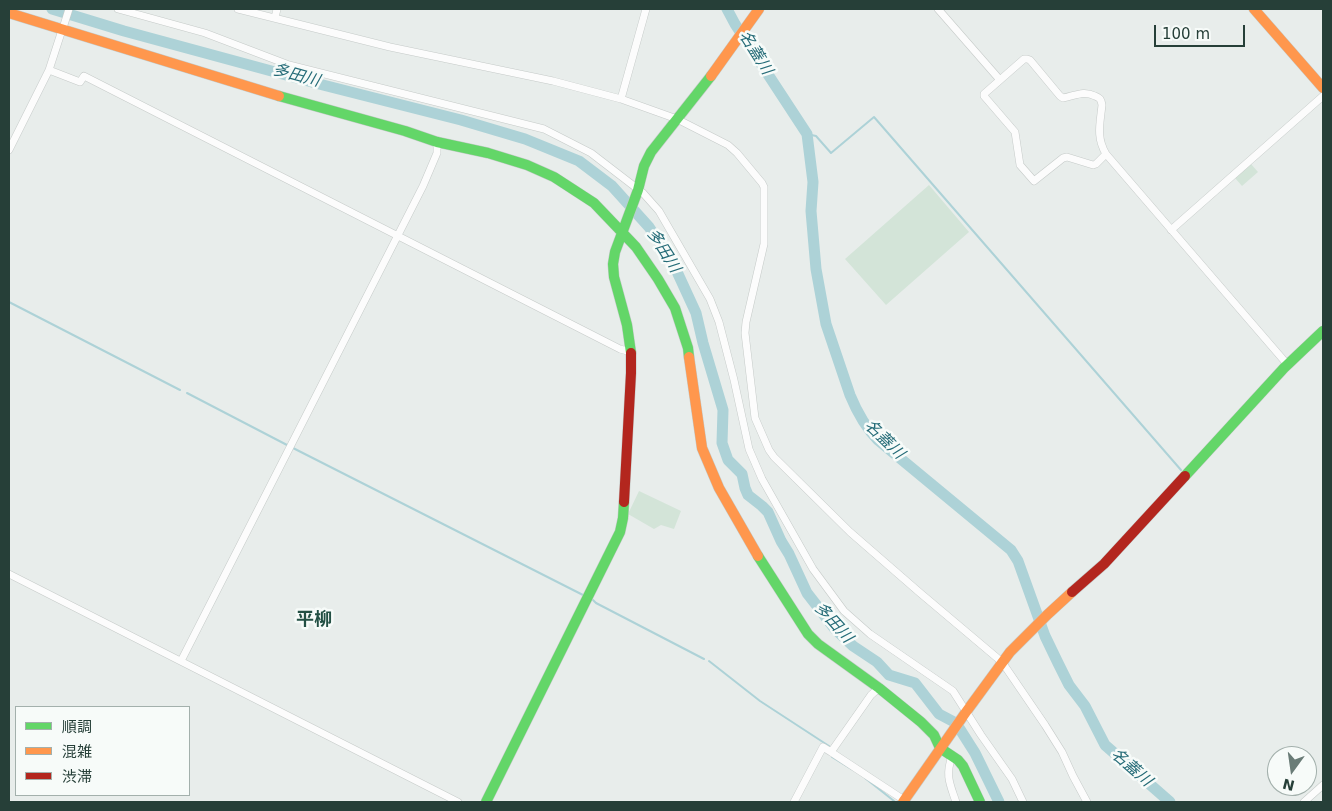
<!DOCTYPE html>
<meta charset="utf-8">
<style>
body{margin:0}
#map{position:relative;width:1332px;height:811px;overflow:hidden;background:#e8edeb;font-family:"DejaVu Sans","Noto Sans JP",sans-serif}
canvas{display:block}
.frame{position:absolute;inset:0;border:10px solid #263f38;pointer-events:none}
.legend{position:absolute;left:15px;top:706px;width:175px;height:90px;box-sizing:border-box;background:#f7fbf9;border:1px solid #a3b0ac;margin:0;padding:6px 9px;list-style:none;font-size:15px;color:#263f38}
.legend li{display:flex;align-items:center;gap:10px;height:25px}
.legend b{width:25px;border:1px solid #a3b0ac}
.north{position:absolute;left:1267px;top:746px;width:50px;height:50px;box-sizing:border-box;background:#f7fbf9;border:1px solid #a3b0ac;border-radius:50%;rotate:194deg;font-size:14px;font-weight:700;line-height:20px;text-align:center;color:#263f38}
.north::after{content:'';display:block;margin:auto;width:18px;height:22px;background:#6a7c77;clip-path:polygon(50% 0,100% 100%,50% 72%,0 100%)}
.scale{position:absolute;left:1154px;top:25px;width:91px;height:22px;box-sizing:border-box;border:2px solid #263f38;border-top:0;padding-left:6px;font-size:15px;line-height:18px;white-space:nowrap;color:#263f38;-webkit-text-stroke:4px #f7fbf9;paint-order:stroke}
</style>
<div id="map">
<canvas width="1332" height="811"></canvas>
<div class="frame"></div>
<ul class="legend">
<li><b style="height:6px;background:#63d668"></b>順調</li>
<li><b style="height:6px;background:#ff974d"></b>混雑</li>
<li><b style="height:6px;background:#b3261e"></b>渋滞</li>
</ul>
<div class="north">N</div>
<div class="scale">100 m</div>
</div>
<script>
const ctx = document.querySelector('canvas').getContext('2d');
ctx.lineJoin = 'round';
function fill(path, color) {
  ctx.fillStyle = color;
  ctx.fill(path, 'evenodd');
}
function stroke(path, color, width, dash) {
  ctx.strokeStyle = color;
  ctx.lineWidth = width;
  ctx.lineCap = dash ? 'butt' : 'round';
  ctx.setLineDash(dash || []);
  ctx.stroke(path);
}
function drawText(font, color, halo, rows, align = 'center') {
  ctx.font = font + ' "DejaVu Sans","Noto Sans JP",sans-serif';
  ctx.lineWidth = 5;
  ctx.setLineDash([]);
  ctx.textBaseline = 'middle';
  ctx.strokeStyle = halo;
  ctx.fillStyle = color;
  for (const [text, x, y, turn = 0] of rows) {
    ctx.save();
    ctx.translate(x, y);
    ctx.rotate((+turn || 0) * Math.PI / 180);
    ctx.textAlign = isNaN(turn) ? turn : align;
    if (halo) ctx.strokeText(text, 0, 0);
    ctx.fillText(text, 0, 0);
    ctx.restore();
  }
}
fill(new Path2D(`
 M1251,164L1258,172L1242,186L1235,178Z
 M929,185L969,232L886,305L845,259Z
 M639,491L681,511L674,529L661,525L654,529L628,514Z`), '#d3e4d8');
stroke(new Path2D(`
 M807,134L816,136L831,153L874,117L1181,470
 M9,302L180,390
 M187,393L287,445
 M293,448L583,595
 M593,600L596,603L704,659
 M709,661L760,701L829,746
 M832,757L853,770
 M865,778L894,801L893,802`), '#add2d7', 2);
stroke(new Path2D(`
 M52,9L124,31L323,85L461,120L525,139L579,161L612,186L649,227L673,263L696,313L703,343L723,410L722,443L728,460L742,474L745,488L748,495L762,506L768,512L781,541L789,554L807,593L835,629L853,646L877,662L889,675L915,683L939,714L956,723L975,753L999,802
 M727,9L735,24L807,134L813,182L811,211L816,269L826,324L850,395C857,412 865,427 878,440L1011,550L1018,561L1045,636L1058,663L1069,685L1085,706L1105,745L1170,802`), '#add2d7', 11);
const street = new Path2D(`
 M118,9L205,33L289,65L544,129L591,153L643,193L659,211L710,299L719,322L734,380L749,449L762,479L813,569L844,611L870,634L953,691L981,735L1012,779L1023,802
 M238,9L390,47L553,81L621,99L677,119L728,145L737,153L762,183L764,187V244L746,322L745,333L755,418L769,450L774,457L850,532L919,592L1002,662L1045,725L1062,752L1073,776L1087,802
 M938,9L1000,80
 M275,18L277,9
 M63,28L69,9
 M49,70L80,82L84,76L620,349L631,352
 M621,99L646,9
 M9,150L49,70L62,30
 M1106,154L1096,164L1093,165L1067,157L1063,158L1034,181L1020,165L1015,132L984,96V94L1024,59H1027L1030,60L1060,96L1063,98C1075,96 1083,90 1095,96C1100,98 1101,99 1102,105C1100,124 1096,137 1106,154L1287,364
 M1171,230L1323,96
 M9,574L458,802
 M181,661L423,186L437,153V142
 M831,752L904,800
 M952,756C945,776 950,784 956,802
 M794,802L823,747L831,752L871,695L879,688
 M1304,802L1323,785`);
const fast = new Path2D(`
 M279,96L405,131L437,142L488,153L527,165L554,177L594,203L636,247L658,279L675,308L688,348L689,357
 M631,353L627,325L614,277L613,264L615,252L638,190L644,166L651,152L711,76
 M1185,476L1284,368L1323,331
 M758,556L808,634L818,644L879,688L921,722L934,735L940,748L958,760L963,766L980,802
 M486,802L620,532L623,518L624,502`);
const slow = new Path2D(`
 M1254,9L1323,88
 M9,13L279,96
 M711,76L759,9
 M689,357L702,448L719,488L758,556
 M903,802L966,712L1010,652L1047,615L1072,592`);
const jam = new Path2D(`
 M624,502L631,373V353
 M1072,592L1104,564L1185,476`);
stroke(street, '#c5cac8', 8);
stroke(fast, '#c4cac8', 11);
stroke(slow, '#c4cac8', 11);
stroke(jam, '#c4cac8', 11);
stroke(street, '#fcfcfc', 7);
stroke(fast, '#63d668', 10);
stroke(slow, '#ff974d', 10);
stroke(jam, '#b3261e', 10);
drawText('italic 16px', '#246b77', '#f7fbf9', [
 ["名蓋川",755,53,58],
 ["多田川",296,76,15],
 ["多田川",663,251,58],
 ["名蓋川",884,440,44],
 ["多田川",833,623,48],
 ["名蓋川",1131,768,41]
]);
drawText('bold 18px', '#235044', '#f7fbf9', [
 ["平柳",314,620]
]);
</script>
